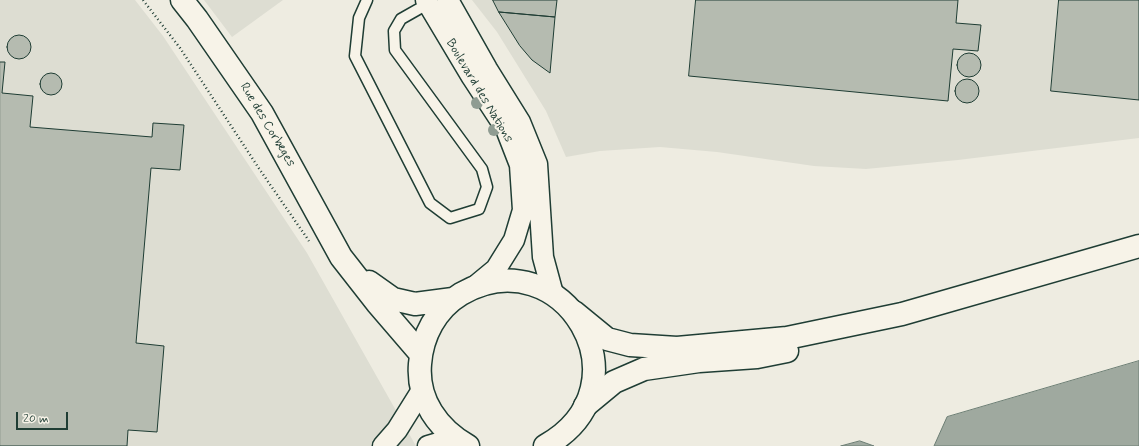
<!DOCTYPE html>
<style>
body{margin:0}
#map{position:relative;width:1139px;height:446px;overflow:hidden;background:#eeece1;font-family:Mynerve,sans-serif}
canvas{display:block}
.scale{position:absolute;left:16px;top:412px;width:52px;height:18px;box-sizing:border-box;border:2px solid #1f3d34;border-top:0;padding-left:5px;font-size:12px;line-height:14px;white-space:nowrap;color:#1f3d34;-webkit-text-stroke:3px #f7f3e8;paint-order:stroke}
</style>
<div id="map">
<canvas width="1139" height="446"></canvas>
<div class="scale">20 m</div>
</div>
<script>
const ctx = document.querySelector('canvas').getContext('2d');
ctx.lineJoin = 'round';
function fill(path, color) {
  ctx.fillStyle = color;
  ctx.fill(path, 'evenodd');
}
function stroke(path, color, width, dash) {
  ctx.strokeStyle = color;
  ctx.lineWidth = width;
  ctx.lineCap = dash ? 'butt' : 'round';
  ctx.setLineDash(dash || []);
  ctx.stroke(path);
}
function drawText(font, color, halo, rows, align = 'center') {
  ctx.font = font + ' Mynerve,sans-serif';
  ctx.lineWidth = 4;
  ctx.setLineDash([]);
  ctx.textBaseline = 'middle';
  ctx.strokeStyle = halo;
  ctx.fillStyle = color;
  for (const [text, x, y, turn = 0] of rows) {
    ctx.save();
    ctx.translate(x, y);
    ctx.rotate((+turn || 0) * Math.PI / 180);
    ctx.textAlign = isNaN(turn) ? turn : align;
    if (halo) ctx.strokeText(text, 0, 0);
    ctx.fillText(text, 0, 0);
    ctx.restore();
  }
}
fill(new Path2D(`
 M0,0H135L163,36L307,253L416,446H0Z
 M204,0H283L232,37Z
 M472,0H1139V138L958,160L866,169L814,166L717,152L660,147L600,151L566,157L546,111L497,32Z`), '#ddddd2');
const water = new Path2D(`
 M1139,361V446H934L947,417Z
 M860,441L874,446H841Z`);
fill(water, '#9fa99f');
stroke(water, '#6c7e74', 1);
const building = new Path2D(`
 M493,0H557L555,17L499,12Z
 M696,0H958L956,23L981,25L978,51L953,49L948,101L689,76Z
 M1059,0H1139V100L1051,91Z
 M499,12L555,17L550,73L532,60L520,46Z
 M7 47a12 12 0 1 1 24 0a12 12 0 1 1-24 0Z
 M957 65a12 12 0 1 1 24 0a12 12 0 1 1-24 0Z
 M0,62H5L2,93L33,96L30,127L152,137L153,123L184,125L180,170L151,168L136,343L164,346L157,432L128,430L127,446H0Z
 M40 84a11 11 0 1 1 22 0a11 11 0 1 1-22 0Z
 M955 91a12 12 0 1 1 24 0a12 12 0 1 1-24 0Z`);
fill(building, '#b5bbb0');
stroke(building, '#1f3d34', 1);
const service = new Path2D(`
 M367,0L359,18L355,56L430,203L450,218L479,209L487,187L482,169L395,50L394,31L401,19L431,2`);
const minor = new Path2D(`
 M426,0L472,77L506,129L520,165L523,210L514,240L496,269L473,288
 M448,0L487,69L520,122L537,164L543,257L553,294
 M383,446L397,430L422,390
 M428,446L455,438`);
const tertiary = new Path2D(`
 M182,0L197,19L262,113L341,257L377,303L420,353
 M369,282L393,299L415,304L453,299
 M468,446C438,429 417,400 420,364C422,336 436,309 461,294C563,235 653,386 545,446`);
const motorway = new Path2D(`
 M574,312L607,339L630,345L677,348L787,338L902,314L1139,246
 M585,406L614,382L644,369L699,361L757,357L787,351`);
stroke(service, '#1f3d34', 13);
stroke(minor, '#1f3d34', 23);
stroke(tertiary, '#1f3d34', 25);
stroke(motorway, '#1f3d34', 25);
stroke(new Path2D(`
 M143,0L180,48L260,170L309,241`), '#1f3d34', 2.5, [1, 3]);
stroke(service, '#f7f3e8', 10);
stroke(minor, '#f7f3e8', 20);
stroke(tertiary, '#f7f3e8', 22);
stroke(motorway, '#f7f3e8', 22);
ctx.fillStyle = '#8f9c92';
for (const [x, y] of [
 [477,103],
 [494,130]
]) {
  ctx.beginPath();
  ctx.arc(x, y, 6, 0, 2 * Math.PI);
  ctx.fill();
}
drawText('13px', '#1f3d34', '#f7f3e8', [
 ["Boulevard des Nations",479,91,59],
 ["Rue des Corbeges",267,125,59]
]);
</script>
